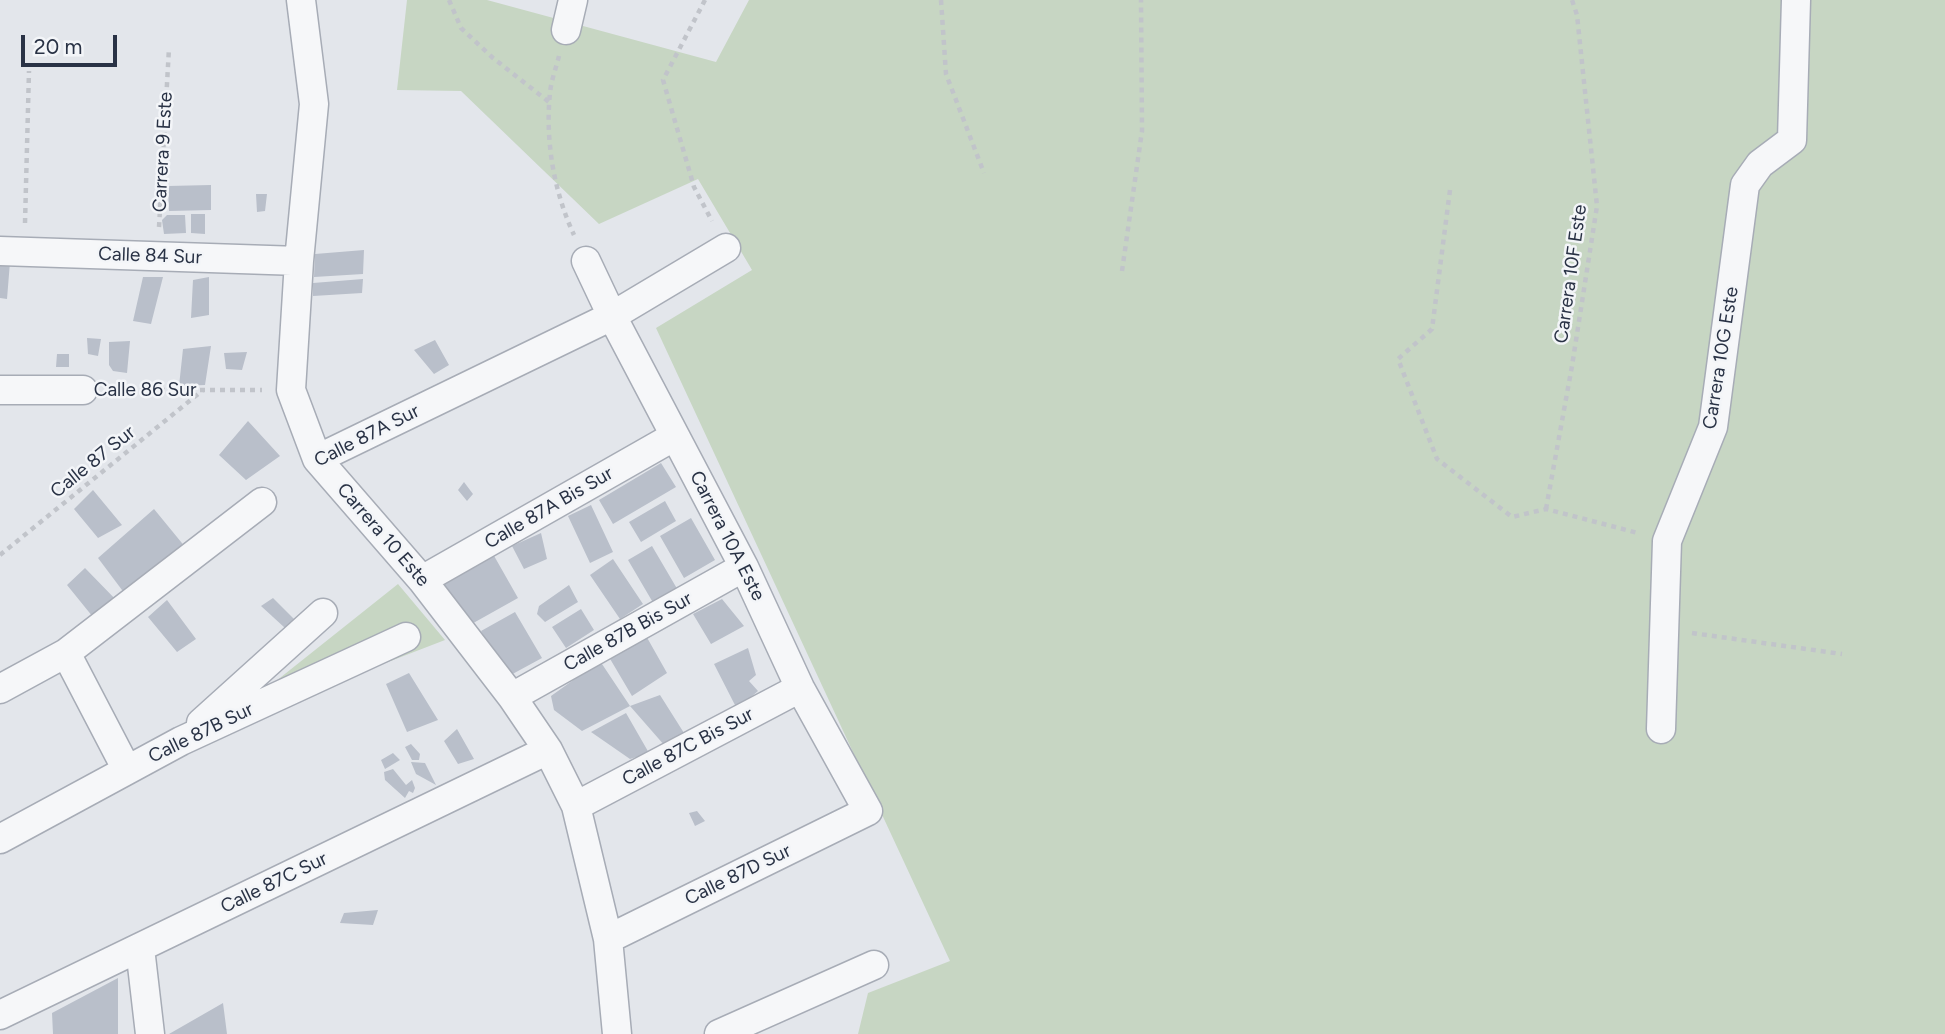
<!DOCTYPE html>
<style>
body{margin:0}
#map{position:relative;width:1945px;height:1034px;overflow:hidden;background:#e3e6eb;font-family:Figtree,sans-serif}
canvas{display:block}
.scale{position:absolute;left:21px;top:35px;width:96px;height:32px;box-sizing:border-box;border:4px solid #293245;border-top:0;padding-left:9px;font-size:21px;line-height:24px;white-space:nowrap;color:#293245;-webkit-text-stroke:5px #f3f5f8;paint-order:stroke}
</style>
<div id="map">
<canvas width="1945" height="1034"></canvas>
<div class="scale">20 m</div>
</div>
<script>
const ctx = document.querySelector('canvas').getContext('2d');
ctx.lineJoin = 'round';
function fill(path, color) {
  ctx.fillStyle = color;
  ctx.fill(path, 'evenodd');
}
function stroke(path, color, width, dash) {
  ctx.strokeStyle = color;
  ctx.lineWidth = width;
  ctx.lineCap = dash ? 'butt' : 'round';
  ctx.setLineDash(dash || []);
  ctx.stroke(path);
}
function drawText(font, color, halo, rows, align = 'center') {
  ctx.font = font + ' Figtree,sans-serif';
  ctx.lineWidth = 5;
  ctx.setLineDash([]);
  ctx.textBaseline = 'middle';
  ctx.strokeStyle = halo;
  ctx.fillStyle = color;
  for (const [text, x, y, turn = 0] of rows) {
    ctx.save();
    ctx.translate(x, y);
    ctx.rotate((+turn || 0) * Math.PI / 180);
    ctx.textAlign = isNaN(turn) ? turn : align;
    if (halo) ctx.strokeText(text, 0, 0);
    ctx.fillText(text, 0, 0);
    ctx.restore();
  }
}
fill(new Path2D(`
 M407,0H487L716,62L749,0H1945V1034H858L868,993L950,961L656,328L752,270L698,179L599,224L461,91L397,90Z
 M398,584L445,640L217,728Z`), '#c7d6c3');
fill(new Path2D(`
 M211,185V210L169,211L168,186Z
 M256,194H267L265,211L257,212Z
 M191,214H205V234L191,233Z
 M167,215H185L186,233L164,234L162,220Z
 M364,250L363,274L314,277L315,254Z
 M10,262L7,299L0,298V263Z
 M143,277H163L151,324L133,321Z
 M209,277V315L191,318L193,280Z
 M363,279L362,293L313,296V283Z
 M87,338L101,339L98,356L88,354Z
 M435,340L449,365L434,374L414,350Z
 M130,341L127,373L113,371L109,365V342Z
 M211,346L205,385L179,386L183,349Z
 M247,352L242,370L226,369L224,353Z
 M57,354H69V367H56Z
 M248,421L280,456L246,480L219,455Z
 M661,463L676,487L613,524L599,500Z
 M464,482L473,494L467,501L458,490Z
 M93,490L122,525L98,538L74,509Z
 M665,501L676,521L641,542L629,522Z
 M591,505L613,552L590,563L568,516Z
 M154,509L186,548L128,598L98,558Z
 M691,518L715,560L684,578L660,536Z
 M541,533L547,559L524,569L512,546Z
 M652,546L679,592L655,606L628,560Z
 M493,554L518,598L468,626L443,583Z
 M613,559L643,604L620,619L590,575Z
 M85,568L120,604L97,622L67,585Z
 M569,585L578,602L545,622L537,614L539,606Z
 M273,598L296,621L285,628L261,606Z
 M722,599L744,626L711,644L693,614Z
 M167,600L196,639L177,652L148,617Z
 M581,609L594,630L566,648L552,627Z
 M515,612L542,658L507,677L481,631Z
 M645,634L667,673L632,696L606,652Z
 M748,648L756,675L749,681L758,691L737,709L714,664Z
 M600,661L630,706L582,731L554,710L551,696Z
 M409,673L438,720L407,732L386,684Z
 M660,695L684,733L665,746L630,706Z
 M626,713L649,753L630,759L591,732Z
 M457,729L474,759L458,764L444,741Z
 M411,744L420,754L419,760H412L405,747Z
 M393,753L400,760L385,769L381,760Z
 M411,762L425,763L436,785L416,774Z
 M393,769L406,785L412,780L415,788L413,793L409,791L405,798L385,780L384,772Z
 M697,811L705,821L695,826L689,813Z
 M378,910L373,925L340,923L344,913Z
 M118,978V1034H53L52,1013Z
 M223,1003L227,1034H169Z`), '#b9bfca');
const minor = new Path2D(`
 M301,0L314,104L299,261L291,390L317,459L422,580L512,697L548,750L576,806L608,939L617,1034
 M566,30L573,0
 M0,251L299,261
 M586,261L612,316L744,567L800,688L868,811L608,939
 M0,390H83
 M317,459L612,316L726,248
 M422,580L675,436
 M66,653L127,770
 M0,689L66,653L262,502
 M512,697L744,567
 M201,723L323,613
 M1661,729L1667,541L1713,427L1745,185L1760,164L1792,140L1796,0
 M576,806L800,688
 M0,839L181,741L406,637
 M140,948L150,1034
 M0,1015L548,750
 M719,1034L874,965`);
stroke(minor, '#a7acb6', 31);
stroke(new Path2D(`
 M449,0L461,28L493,58L549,102
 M705,0L663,80L694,187L712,221
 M941,0L946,74L984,173
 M559,56C556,68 551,81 550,93C545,141 554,192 574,235
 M1450,190L1432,329L1398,359L1437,459L1512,517L1546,509L1638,533
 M25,223L29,71
 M159,227L169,48
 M1122,271L1142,131L1141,0
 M110,390H262
 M1546,509L1572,366L1597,206L1577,15L1572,0
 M0,555L203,390
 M1692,633L1842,654`), '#c1c4ca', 4.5, [5, 5]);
stroke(minor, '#f6f7f9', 28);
drawText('19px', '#293245', '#f3f5f8', [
 ["Carrera 9 Este",163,152,-87],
 ["Calle 84 Sur",150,256,2],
 ["Carrera 10F Este",1571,274,-82],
 ["Carrera 10G Este",1721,358,-81],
 ["Calle 86 Sur",145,390],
 ["Calle 87A Sur",367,436,-27],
 ["Calle 87 Sur",93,462,-39],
 ["Calle 87A Bis Sur",549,508,-30],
 ["Carrera 10 Este",383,535,49],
 ["Carrera 10A Este",727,536,63],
 ["Calle 87B Bis Sur",628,632,-29],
 ["Calle 87B Sur",201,733,-26],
 ["Calle 87C Bis Sur",688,747,-28],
 ["Calle 87D Sur",738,875,-26],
 ["Calle 87C Sur",274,883,-26]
]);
</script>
